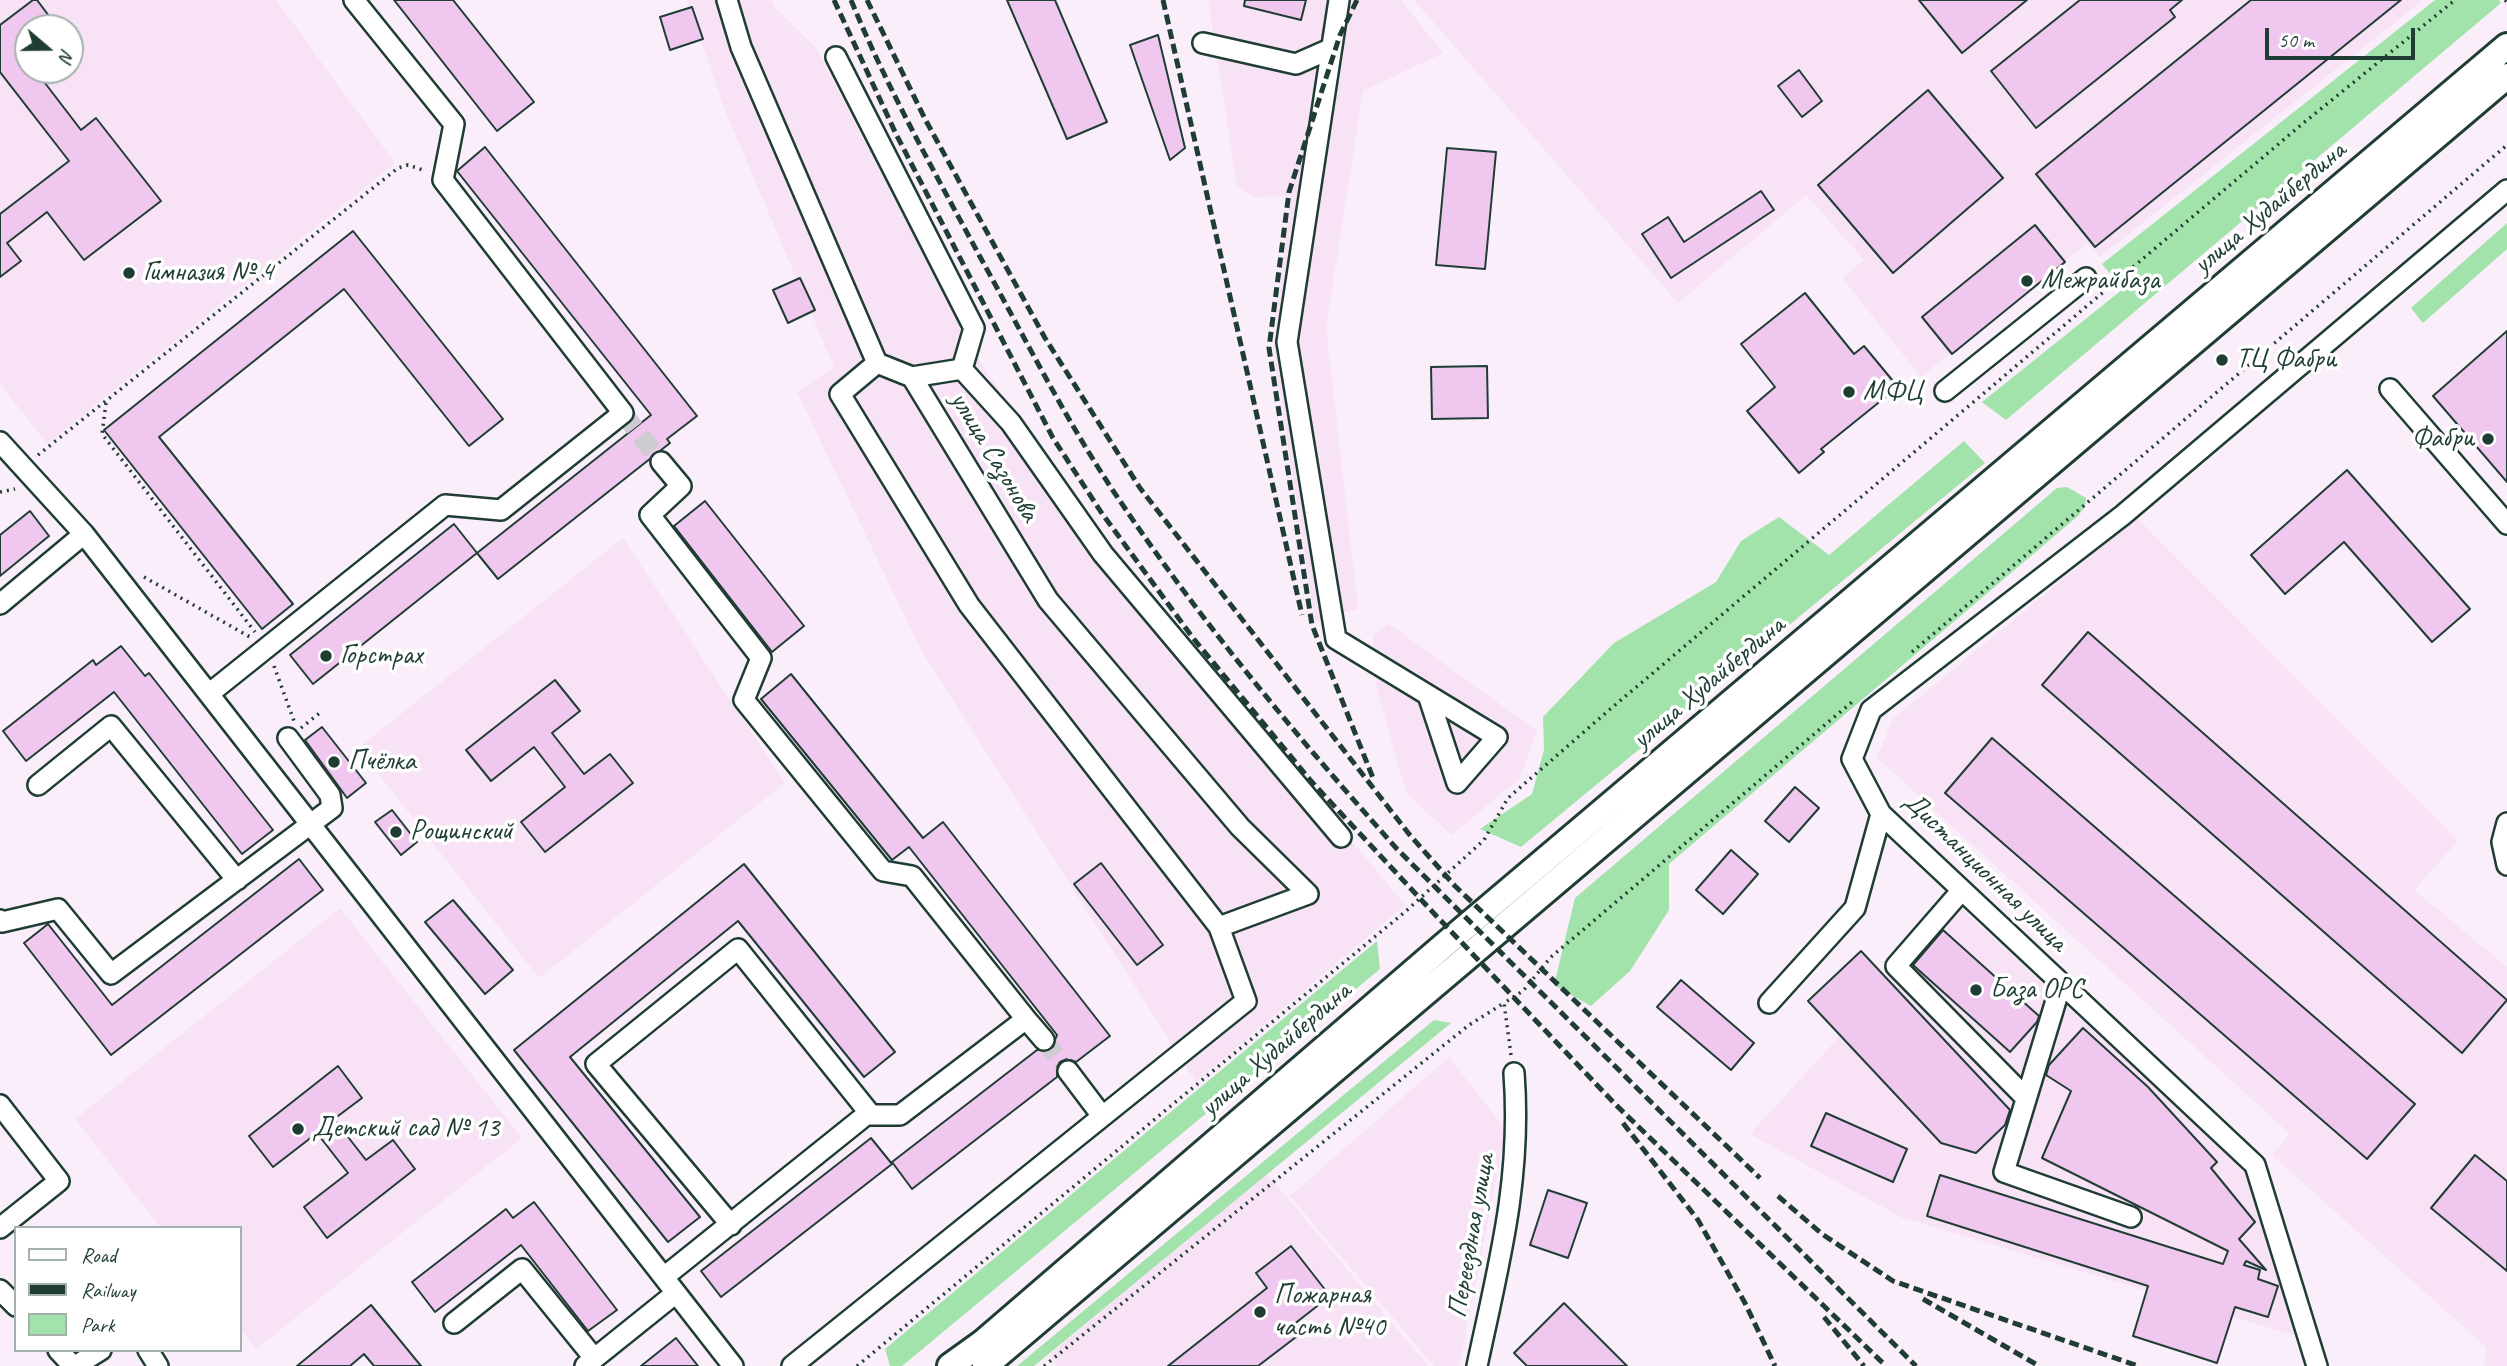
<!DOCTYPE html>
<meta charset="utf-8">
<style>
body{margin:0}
#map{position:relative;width:2507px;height:1366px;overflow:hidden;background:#faeefa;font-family:Caveat,sans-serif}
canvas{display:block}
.legend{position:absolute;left:14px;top:1226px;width:228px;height:126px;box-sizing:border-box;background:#fff;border:2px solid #a5b1ae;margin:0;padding:9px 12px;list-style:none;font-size:21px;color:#1f3d34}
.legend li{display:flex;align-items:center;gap:14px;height:35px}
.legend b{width:35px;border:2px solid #a5b1ae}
.north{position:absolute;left:14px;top:14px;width:70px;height:70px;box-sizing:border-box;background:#fff;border:2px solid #a5b1ae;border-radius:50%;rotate:110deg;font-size:19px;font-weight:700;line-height:28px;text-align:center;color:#1f3d34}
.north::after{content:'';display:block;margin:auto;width:24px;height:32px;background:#1f3d34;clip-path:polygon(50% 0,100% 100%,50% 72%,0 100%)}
.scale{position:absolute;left:2265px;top:28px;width:150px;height:32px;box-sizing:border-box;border:4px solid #1f3d34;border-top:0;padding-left:9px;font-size:21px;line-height:24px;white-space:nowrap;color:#1f3d34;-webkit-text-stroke:5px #fff;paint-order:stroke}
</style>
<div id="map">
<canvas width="2507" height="1366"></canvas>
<ul class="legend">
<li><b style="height:9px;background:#fff"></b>Road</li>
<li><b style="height:9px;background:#1f3d34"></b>Railway</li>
<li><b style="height:19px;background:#a2e2ab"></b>Park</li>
</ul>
<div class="north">N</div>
<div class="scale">50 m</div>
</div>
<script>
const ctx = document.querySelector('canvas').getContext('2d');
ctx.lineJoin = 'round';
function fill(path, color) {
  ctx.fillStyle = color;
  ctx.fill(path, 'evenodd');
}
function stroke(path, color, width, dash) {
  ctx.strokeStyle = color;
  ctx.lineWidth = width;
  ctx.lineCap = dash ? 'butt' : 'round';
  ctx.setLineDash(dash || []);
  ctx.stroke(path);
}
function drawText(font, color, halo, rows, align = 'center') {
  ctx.font = font + ' Caveat,sans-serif';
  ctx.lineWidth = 7;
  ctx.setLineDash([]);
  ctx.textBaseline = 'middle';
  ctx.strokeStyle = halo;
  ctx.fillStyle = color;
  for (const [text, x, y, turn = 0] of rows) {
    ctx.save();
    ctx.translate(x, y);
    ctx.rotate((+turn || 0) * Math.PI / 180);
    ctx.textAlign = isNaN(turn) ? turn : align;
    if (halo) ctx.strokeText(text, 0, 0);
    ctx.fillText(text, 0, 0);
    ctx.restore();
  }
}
fill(new Path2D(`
 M0,0H276L395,163L47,444L0,384ZM28,28H70V70H28Z
 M687,0H772L775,8L816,48L976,355L1087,522L1405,905L1196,1082L921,650L797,392L834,367L725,110Z
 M1208,0H1401L1443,53L1363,91L1326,327L1358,609L1315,622L1273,348L1291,196L1255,197L1237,186Z
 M1414,0H2423L2100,257L2087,243L1921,377L1842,278L1864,260L1806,195L1678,303Z
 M2137,518L2458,841L2414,890L2507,967V1366H2484L2487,1348L2272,1155L2290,1134L1877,758L1893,719Z
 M623,538L785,783L539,978L358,748Z
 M1389,624L1537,731L1519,779L1451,835L1406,792L1377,689L1373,635Z
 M1959,906L2243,1168L2307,1339L1901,1217L1750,1134Z
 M340,908L522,1138L256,1349L240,1328V1228H161L75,1119Z
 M1449,1057L1506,1130L1459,1366H1434L1290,1196Z
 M1267,1174L1428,1366H1057L1049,1355Z`), '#f7e2f6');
fill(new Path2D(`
 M2435,0H2499L2501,3L2006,420L1982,402L2123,289L2102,264Z
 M2507,223V249L2423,323L2411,308Z
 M1964,441L1985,463L1521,847L1480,829L1532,794L1544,750L1543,717L1614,643L1716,582L1741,541L1779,517L1829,555Z
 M2067,487L2086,498L2085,507L2078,516L1669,864V910L1630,971L1591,1006L1554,985L1575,898L2057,488Z
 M1377,941L1380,969L902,1366H890L885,1349Z
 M1434,1020L1451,1023L1034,1366H1017Z`), '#a2e2ab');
const building = new Path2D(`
 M33,0H37L58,28H28V70H35L81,130L96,118L161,201L84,260L47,212L7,243L21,261L0,277V214L69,161L0,72V25Z
 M394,0H453L534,102L497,131Z
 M1007,0H1055L1107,122L1067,139Z
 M1245,0H1306L1301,20L1244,6Z
 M1919,0H2027L1962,53Z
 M2080,0H2182L2170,10L2175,17L2036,128L1991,71Z
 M2251,0H2401L2095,247L2036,174Z
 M692,7L703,39L670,50L660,17Z
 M1158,35L1185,148L1170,160L1130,45Z
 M1799,70L1822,101L1802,117L1778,86Z
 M1928,90L2003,178L1893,273L1818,185Z
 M485,147L697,416L667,439L670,443L498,579L477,553L651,415L457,171Z
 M1447,148L1496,152L1485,269L1436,265Z
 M1761,191L1774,210L1671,278L1642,234L1668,217L1684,242Z
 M2035,225L2065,262L1952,354L1922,317Z
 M353,231L503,419L469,446L344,289L159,437L293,604L262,629L104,430Z
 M800,278L815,310L788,323L773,290Z
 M1805,293L1854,354L1864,346L1898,387L1821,449L1824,452L1799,473L1747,411L1775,387L1741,344Z
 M2507,331V482L2433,396Z
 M1487,366L1488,418L1432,419L1431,367Z
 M2347,470L2470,609L2432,642L2344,542L2285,594L2251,555Z
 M705,501L804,626L772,652L674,526Z
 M30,511L49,536L0,576V535Z
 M454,524L477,553L313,684L290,655Z
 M2088,632L2507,1000L2462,1053L2042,685Z
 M121,646L145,676L149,673L273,830L242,854L114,692L26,761L3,731L93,660L96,665Z
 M791,674L923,838L943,822L1110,1036L1076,1062L1067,1059L1060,1062L1057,1067V1077L912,1189L892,1162L1037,1050H1051L1057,1035L909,847L892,860L761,699Z
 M555,680L580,711L552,733L584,774L610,754L633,783L545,852L521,822L565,787L534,747L491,781L466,750Z
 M322,727L366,783L347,798L305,740Z
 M1992,738L2415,1104L2367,1159L1945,793Z
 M1795,787L1819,808L1789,842L1765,821Z
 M392,810L417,842L401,855L375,822Z
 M1731,850L1758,874L1723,914L1696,890Z
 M299,859L323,890L111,1055L24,943L48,924L112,1005Z
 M1101,863L1163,945L1137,965L1074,884Z
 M744,864L895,1052L864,1077L738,921L570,1057L700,1217L668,1242L514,1050Z
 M453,900L513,970L485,994L425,922Z
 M1943,930L2039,1016L2037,1022L2010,1052L1913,965Z
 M1861,951L2010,1110L2005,1125L1976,1153L1941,1143L1808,1001Z
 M1681,980L1754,1043L1731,1070L1657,1007Z
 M2083,1028L2148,1087L2217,1162L2211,1168L2255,1222L2239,1239L2266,1270L2246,1261L2244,1265L2260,1270L2258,1279L2278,1286L2268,1317L2235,1307L2217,1363L2133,1336L2148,1286L1927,1216L1940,1175L2223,1264L2228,1251L2042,1158L2071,1091L2046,1075L2049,1065Z
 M338,1066L362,1098L334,1119L366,1160L393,1140L415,1169L327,1238L304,1207L348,1173L317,1133L273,1167L249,1136Z
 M1826,1113L1907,1149L1893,1182L1811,1146Z
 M871,1138L892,1164L721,1297L701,1271Z
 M2475,1155L2507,1181V1271L2431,1208Z
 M1548,1190L1587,1203L1568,1258L1530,1245Z
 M534,1202L617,1310L588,1331L521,1245L435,1312L412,1282L506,1209L513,1218Z
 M1291,1246L1330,1296L1293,1325L1300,1334L1258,1366H1168L1267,1288L1256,1273Z
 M1564,1303L1627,1366H1527L1514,1353Z
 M371,1305L421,1366H374L364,1354L350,1366H297Z
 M676,1338L698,1366H641Z`);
fill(building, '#f0c7ee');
stroke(building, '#1f3d34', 2);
stroke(new Path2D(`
 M623,413L661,462
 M1044,1040L1068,1071`), '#cecbd2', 19, [19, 10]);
const minor = new Path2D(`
 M727,0L741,47L877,363L912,377L1048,600L1240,827L1308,894L1219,927L969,605L840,394L877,363
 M1339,0L1287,342L1336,639L1497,737L1457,783L1428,695
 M1203,43L1296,64L1330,49
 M836,57L974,328L962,369
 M912,377L962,369L1011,423L1103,554L1341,837
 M2390,389L2507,524
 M1945,391L2086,278
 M0,442L84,534L733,1366
 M661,462L681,486L650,515L761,658L744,700L883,871L912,876L1026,1019
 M0,604L84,534
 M210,693L445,505L501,510L623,413L443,180L454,124L354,0
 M38,785L111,726L237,880
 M2507,823L2502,842L2507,865
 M1962,890L1896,966L2026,1098
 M0,920L2,922L58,909L111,974L332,808L330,795L288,738
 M2061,984L2004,1172L2131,1217
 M1769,1003L1855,908L1881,814
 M1068,1071L1102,1116
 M0,1105L59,1181L0,1228
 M731,1225L596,1064L738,949L871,1115
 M664,1277L866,1115H900L1026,1019L1044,1040
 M0,1290L16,1306
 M454,1323L522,1269L594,1358
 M58,1350L73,1366
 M148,1350L158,1366
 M75,1366L101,1350
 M585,1366L676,1293
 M792,1366L1246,1001L1219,927
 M1477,1366C1499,1263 1522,1179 1514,1073
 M2317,1366L2255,1165L1881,814L1852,759L1871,710L2123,515L2507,190`);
const major = new Path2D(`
 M950,1366L982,1343L1443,946L2507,46
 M985,1366L2507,76`);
stroke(minor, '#1f3d34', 24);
stroke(major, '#1f3d34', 30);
stroke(new Path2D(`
 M2505,0L2507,2
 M106,403L102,434L255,632
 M38,455L398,168L408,165L426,171
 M0,492L15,489
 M144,577L250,637
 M1912,652L2507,145
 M274,666L294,721
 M301,728L322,711
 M1511,1055L1504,1003L1523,991L1551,957L1852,702
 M857,1366L1406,911L1484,840L1508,798L1608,711L2301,125L2455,0
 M1044,1366L1469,1025L1504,1003`), '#1f3d34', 3.5, [2, 5]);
stroke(minor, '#fff', 19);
stroke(major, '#fff', 24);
stroke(new Path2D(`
 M834,0L896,134L1053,438L1101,512L1193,638L1311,781L1427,906L1616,1105L1886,1366
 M851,0C887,88 934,171 979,255C1024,336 1066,421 1118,498C1201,622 1298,738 1397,849L1916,1366
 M867,0L925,119L1045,338L1140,488L1409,834L1455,886L1760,1178
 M1163,0L1302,615
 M1357,0L1340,35L1289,192L1269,348L1312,625L1373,778
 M1623,1123L1698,1220L1745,1303L1775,1366
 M1778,1196L1822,1234L1893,1281L2138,1366
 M1923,1299L2039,1366
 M1824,1317L1864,1366`), '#1f3d34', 5, [10, 5]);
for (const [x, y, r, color] of [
 [129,273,7,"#1f3d34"],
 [2027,281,7,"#1f3d34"],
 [2222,360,7,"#1f3d34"],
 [1849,392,7,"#1f3d34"],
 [2488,439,7,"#1f3d34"],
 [326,656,7,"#1f3d34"],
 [334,762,7,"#1f3d34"],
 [396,832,7,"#1f3d34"],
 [1976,990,7,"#1f3d34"],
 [298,1129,7,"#1f3d34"],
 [1260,1312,7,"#1f3d34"]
]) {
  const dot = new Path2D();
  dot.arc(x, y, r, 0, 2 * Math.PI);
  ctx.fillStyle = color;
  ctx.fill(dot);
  stroke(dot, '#fff', 2.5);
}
drawText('28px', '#1f3d34', '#fff', [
 ["улица Худайбердина",2270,208,-40],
 ["улица Сазонова",994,457,59],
 ["улица Худайбердина",1709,683,-40],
 ["Дистанционная улица",1985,872,44],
 ["улица Худайбердина",1276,1050,-41],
 ["Переездная улица",1472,1236,-80]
]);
drawText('28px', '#1f3d34', '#fff', [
 ["Гимназия № 4",143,273],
 ["Межрайбаза",2041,281],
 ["ТЦ Фабри",2236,360],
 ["МФЦ",1863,392],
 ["Фабри",2474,439,"right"],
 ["Горстрах",340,656],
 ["Пчёлка",348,762],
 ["Рощинский",410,832],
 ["База ОРС",1990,990],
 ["Детский сад № 13",312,1129],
 ["Пожарная",1274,1296],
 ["часть №40",1274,1328]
], 'left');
</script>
